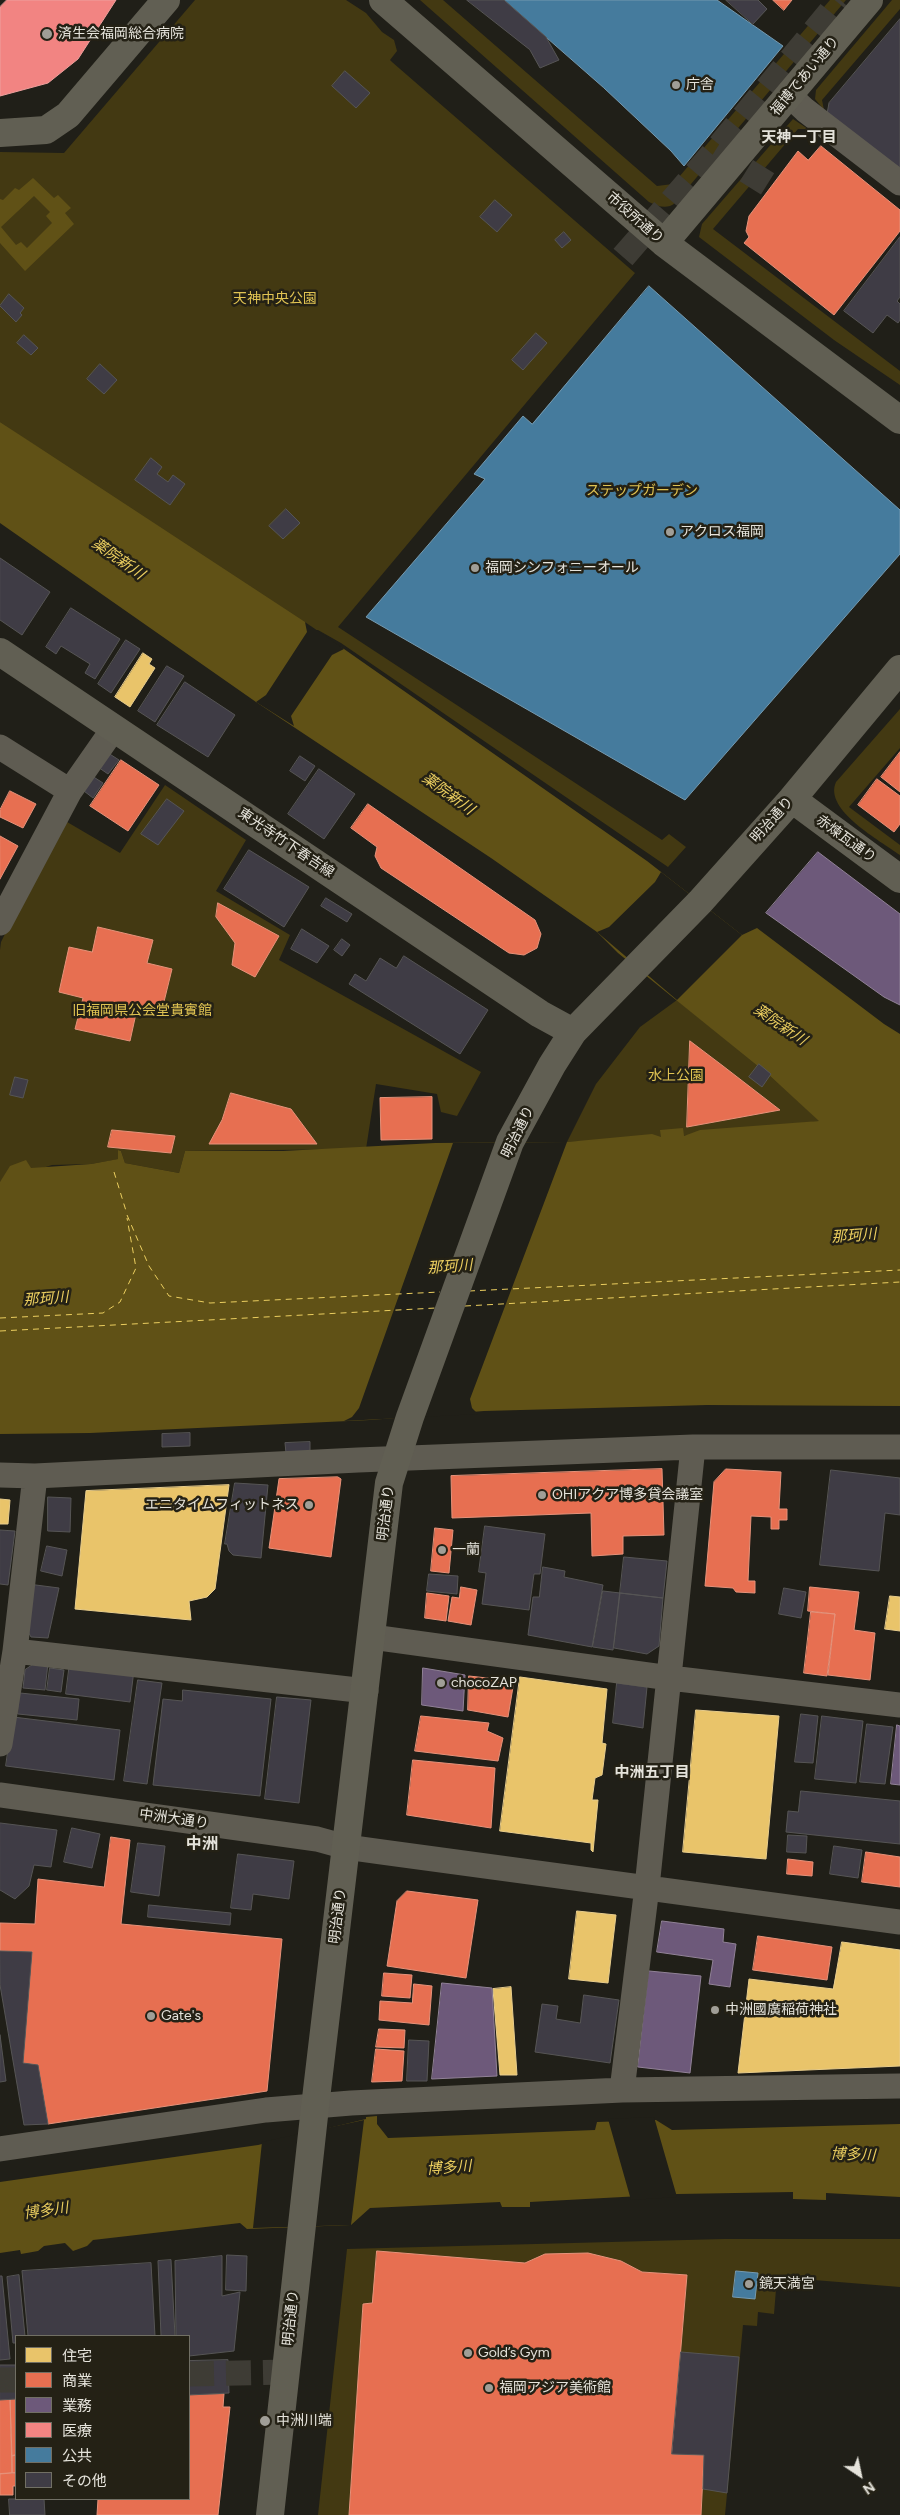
<!DOCTYPE html>
<meta charset="utf-8">
<style>
body{margin:0}
#map{position:relative;width:900px;height:2515px;overflow:hidden;background:#201f18;font-family:Figtree,"Noto Sans JP",sans-serif}
canvas{display:block}
.legend{position:absolute;left:15px;top:2335px;width:175px;height:165px;box-sizing:border-box;background:#242115;border:1px solid #716f64;margin:0;padding:6px 9px;list-style:none;font-size:15px;color:#e5e3db}
.legend li{display:flex;align-items:center;gap:10px;height:25px}
.legend b{width:25px;border:1px solid #716f64}
.north{position:absolute;left:835px;top:2450px;width:50px;height:50px;-webkit-text-stroke:4px #242115;paint-order:stroke;rotate:146deg;font-size:14px;font-weight:700;line-height:20px;text-align:center;color:#e5e3db}
.north::after{content:'';display:block;margin:auto;width:18px;height:22px;background:#e5e3db;clip-path:polygon(50% 0,100% 100%,50% 72%,0 100%)}
</style>
<div id="map">
<canvas width="900" height="2515"></canvas>
<ul class="legend">
<li><b style="height:14px;background:#e9c46a"></b>住宅</li>
<li><b style="height:14px;background:#e76f51"></b>商業</li>
<li><b style="height:14px;background:#6d597a"></b>業務</li>
<li><b style="height:14px;background:#f28482"></b>医療</li>
<li><b style="height:14px;background:#457b9d"></b>公共</li>
<li><b style="height:14px;background:#3f3c45"></b>その他</li>
</ul>
<div class="north">N</div>
</div>
<script>
const ctx = document.querySelector('canvas').getContext('2d');
ctx.lineJoin = 'round';
function fill(path, color) {
  ctx.fillStyle = color;
  ctx.fill(path, 'evenodd');
}
function stroke(path, color, width, dash) {
  ctx.strokeStyle = color;
  ctx.lineWidth = width;
  ctx.lineCap = dash ? 'butt' : 'round';
  ctx.setLineDash(dash || []);
  ctx.stroke(path);
}
function drawText(font, color, halo, rows, align = 'center') {
  ctx.font = font + ' Figtree,"Noto Sans JP",sans-serif';
  ctx.lineWidth = 5;
  ctx.setLineDash([]);
  ctx.textBaseline = 'middle';
  ctx.strokeStyle = halo;
  ctx.fillStyle = color;
  for (const [text, x, y, turn = 0] of rows) {
    ctx.save();
    ctx.translate(x, y);
    ctx.rotate((+turn || 0) * Math.PI / 180);
    ctx.textAlign = isNaN(turn) ? turn : align;
    if (halo) ctx.strokeText(text, 0, 0);
    ctx.fillText(text, 0, 0);
    ctx.restore();
  }
}
fill(new Path2D(`
 M195,0H346L366,13L382,32L394,40L397,51L390,60L392,62L635,273L338,627L662,840L669,834L686,847L668,867L341,643L318,630L309,631L55,459H48L44,452L0,422V152L64,153Z
 M420,0H443L657,186L673,184L830,0H846L675,203C667,210 657,206 649,202Z
 M892,0H900V9L822,100L824,110L815,99L816,90Z
 M793,119L808,129H798L713,229L900,371V385L834,340L699,237L702,224Z
 M900,709V748L849,807L900,845V855C881,841 823,810 836,782Z
 M165,785L246,840L216,891L290,935L279,960L481,1072L457,1116L441,1112L437,1094L376,1084L366,1149L185,1151L179,1173L125,1163L121,1151L118,1150L119,1159L91,1164L52,1165L0,1182V950L1,942L62,819L120,853Z
 M677,1000L770,1076L820,1121L683,1136L567,1142L596,1084L640,1027Z
 M724,2239H900V2287L777,2277L774,2314L758,2312L757,2326L743,2325L725,2515H701L704,2455L672,2454L687,2275L642,2272L621,2261L525,2263L378,2252L372,2303L363,2305L349,2515H318L347,2249Z`), '#433912');
fill(new Path2D(`
 M33,178L54,198L58,195L71,208L65,213L74,224L25,271L0,243V199L3,200L15,188L19,190ZM34,196L50,212L46,216L52,223L27,248L21,242L16,245L1,227Z
 M0,422L305,622L330,642L344,649L647,861L742,935L757,928L884,1024L900,1034V1406L707,1405L484,1411L370,1420L90,1433L0,1434V1182L10,1166L26,1160L31,1168L91,1164L118,1159V1150L121,1151L125,1163L179,1173L185,1151H283L435,1143L567,1142L652,1134L661,1137L660,1130L683,1128L684,1136L700,1130L819,1121L770,1076L618,953L597,932L491,858L256,702L0,523Z
 M377,2116V2124L388,2138L595,2130L597,2122L656,2120L672,2130L900,2124V2197L826,2193V2200L793,2199V2192L678,2194L530,2202V2207H502L500,2202L370,2208L351,2225L247,2229L240,2223L93,2240L87,2246L73,2251L65,2243L44,2246L38,2251L21,2254L20,2250L0,2253V2182L258,2145L366,2119V2117Z`), '#605116');
fill(new Path2D(`
 M305,622L344,649L332,655L291,716L294,726L256,702L266,695L307,632Z
 M661,872L742,935L677,1000L597,932L609,927L655,882Z
 M567,1142L470,1399L472,1408L478,1414L344,1421L352,1417L359,1408L453,1143Z
 M654,2117L677,2197L631,2200L608,2119Z
 M364,2120L351,2225L253,2228L262,2142Z`), '#201f18');
const homes = new Path2D(`
 M143,653L152,659L149,664L155,668L130,707L115,697Z
 M229,1485L215,1589L207,1597L189,1601L191,1620L75,1609L86,1491Z
 M0,1499L10,1500L8,1524H0Z
 M890,1596L900,1597V1631L885,1629Z
 M520,1677L607,1689L602,1743L606,1744L602,1775L595,1778L592,1800H598L593,1852L591,1850V1843L500,1831Z
 M696,1710L779,1716L766,1859L683,1852Z
 M577,1911L616,1915L608,1983L569,1979Z
 M842,1942L900,1950V2066L738,2073L749,1979L833,1989Z
 M511,1987L517,2075H500L493,1989Z`);
fill(homes, '#e9c46a');
stroke(homes, '#e8cd8c', 1);
const shops = new Path2D(`
 M773,0H792L784,10Z
 M821,146L900,210V231L834,315L744,243L749,237L746,231L749,216L798,151L808,160Z
 M900,752V792L881,777Z
 M121,760L159,785L128,831L90,806Z
 M877,779L900,796V824L894,832L858,805Z
 M10,791L36,804L23,828L0,817V810Z
 M368,804L535,920L541,934L537,948L524,955L509,953L381,868L375,856L377,847L351,828Z
 M0,836L18,846L0,879Z
 M218,903L279,936L255,977L232,965L235,943L216,917Z
 M98,927L153,940L147,963L172,969L161,1014L137,1009L130,1041L75,1029L83,998L59,992L69,947L92,952Z
 M690,1041L723,1066L780,1110L687,1127Z
 M231,1093L291,1109L317,1144H209L222,1120Z
 M432,1097V1139L381,1140L380,1098Z
 M112,1130L175,1136L171,1153L108,1147Z
 M662,1469L664,1535L623,1536V1554L592,1556L591,1513L452,1518L451,1476Z
 M726,1469L781,1472L779,1509H787V1520H779V1529H771V1517L751,1516L748,1581H755V1593L736,1592L733,1588L705,1586L714,1482Z
 M338,1477L341,1479L331,1557L269,1548L279,1479Z
 M435,1528L453,1530L449,1573L431,1571Z
 M461,1587L477,1590L471,1625L448,1621L452,1597L459,1598Z
 M810,1587L859,1592L854,1630L875,1633L870,1680L828,1675L835,1614L808,1611Z
 M427,1593L449,1596L446,1621L425,1618Z
 M811,1612L835,1614L827,1676L804,1673Z
 M469,1676L514,1681L508,1717L468,1710Z
 M421,1716L489,1723L487,1731L503,1738L498,1761L415,1751Z
 M413,1760L495,1768L491,1828L407,1815Z
 M111,1837L130,1840L121,1924L282,1939L267,2091L48,2124L38,2065L23,2063L32,1952L0,1951V1923L35,1924L38,1879L104,1887Z
 M866,1852L900,1857V1887L862,1882Z
 M788,1859L813,1862L812,1876L787,1874Z
 M407,1891L478,1900L466,1978L387,1966L397,1901Z
 M758,1936L832,1947L827,1980L753,1970Z
 M384,1973L412,1975L410,1998L382,1996Z
 M414,1984L432,1986L429,2025L379,2020L380,2001L412,2003Z
 M379,2029L405,2030L404,2048L376,2047Z
 M376,2049L404,2051L402,2081L372,2082Z
 M377,2251L525,2263L545,2254L588,2253L621,2261L642,2272L687,2275L672,2454L704,2455L701,2515H349L363,2304L372,2303Z
 M224,2394L223,2407H230L218,2515H97L98,2499H189V2395Z
 M16,2397V2455L12,2456L10,2398Z
 M0,2398H10L12,2473L0,2474Z
 M16,2455V2473H12V2456Z
 M16,2473V2486H13V2495H0V2474Z`);
fill(shops, '#e76f51');
stroke(shops, '#e6927a', 1);
const offices = new Path2D(`
 M818,852L900,914V1005L884,997L766,913Z
 M423,1668L465,1675L463,1711L422,1705Z
 M897,1725L900,1726V1785L891,1784Z
 M662,1921L724,1929L723,1942L736,1944L730,1987L709,1984L713,1960L657,1952Z
 M649,1971L701,1976L690,2073L638,2067Z
 M442,1983L492,1988L497,2076L432,2079Z`);
fill(offices, '#6d597a');
stroke(offices, '#918297', 1);
const health = new Path2D(`
 M7,0H116L78,59L48,83L0,96V7Z`);
fill(health, '#f28482');
stroke(health, '#eea09d', 1);
const public = new Path2D(`
 M504,0H717L783,46L684,166L671,151L604,88Z
 M649,286L900,510V554L685,800L366,617L485,479L474,474L523,416L532,424Z
 M736,2271L758,2273L755,2299L733,2297Z`);
fill(public, '#457b9d');
stroke(public, '#759ab0', 1);
stroke(new Path2D(`
 M114,1172L127,1214
 M127,1215L149,1266L169,1296L210,1303L440,1292
 M469,1291L900,1270
 M465,1306L900,1282
 M0,1318L103,1313L120,1302L136,1268L127,1218
 M0,1331L436,1308`), '#ebce5f', 1, [6, 5]);
const building = new Path2D(`
 M467,0H504L546,37L559,60L540,68L530,50Z
 M726,0H758L767,9L753,24Z
 M900,19V168L827,114L829,103Z
 M345,71L370,93L356,108L332,86Z
 M495,200L512,215L497,232L480,217Z
 M564,232L571,240L562,248L555,240Z
 M900,237V297L897,301L900,304V320L898,323L887,315L873,333L844,311Z
 M9,294L24,308L20,313L22,315L16,322L0,306Z
 M536,333L547,343L523,370L512,360Z
 M24,335L38,348L31,355L17,343Z
 M100,364L117,380L104,394L87,379Z
 M151,458L162,467L157,474L168,482L173,475L185,484L170,505L135,480Z
 M286,509L300,523L283,539L269,526Z
 M0,558L50,592L22,635L0,620Z
 M71,608L120,639L95,679L85,673L90,664L61,646L56,654L46,647Z
 M126,640L140,649L111,693L98,684Z
 M167,666L184,676L155,722L138,711Z
 M185,682L235,715L208,757L157,725Z
 M105,751L119,760L108,774L95,765Z
 M300,756L315,766L305,781L290,771Z
 M319,769L355,794L324,839L288,814Z
 M89,774L103,783L93,798L80,788Z
 M167,799L184,811L158,845L141,834Z
 M249,850L309,887L284,927L224,889Z
 M326,898L352,914L347,922L321,906Z
 M302,929L329,946L317,963L291,949Z
 M342,939L350,945L342,956L334,950Z
 M404,956L488,1010L460,1054L349,984L355,974L366,981L380,958L396,968Z
 M759,1064L771,1074L762,1087L749,1077Z
 M15,1077L28,1080L23,1098L10,1095Z
 M190,1433V1446L162,1447V1434Z
 M310,1442V1452L286,1453L285,1443Z
 M831,1470L900,1478V1515L885,1513L879,1571L820,1565Z
 M235,1483L268,1485L261,1558L233,1555L229,1551L227,1544H225Z
 M48,1497L71,1498L70,1532L48,1531Z
 M485,1526L545,1534L540,1574H534L529,1610L482,1604L486,1573L479,1572Z
 M0,1530L15,1531L8,1585L0,1584Z
 M47,1546L67,1550L62,1576L41,1571Z
 M624,1557L667,1561L663,1598L620,1593Z
 M543,1567L565,1571L564,1577L603,1585L592,1647L528,1635L533,1597H539Z
 M429,1574L458,1576L457,1594L427,1591Z
 M28,1584L59,1588L48,1638L31,1637L24,1624Z
 M784,1588L806,1592L801,1618L779,1614Z
 M603,1591L620,1593L613,1650L593,1647Z
 M620,1593L663,1598L659,1646L647,1654L614,1648Z
 M37,1662L48,1663L45,1690L23,1688L25,1670Z
 M70,1662L134,1670L130,1702L66,1694Z
 M50,1668L64,1670L61,1692L47,1690Z
 M138,1680L162,1683L147,1784L124,1781Z
 M617,1683L647,1687L643,1728L613,1723Z
 M183,1690L271,1699L260,1796L153,1785L163,1699L182,1701Z
 M20,1693L79,1699L77,1720L18,1714Z
 M277,1697L311,1700L299,1803L265,1799Z
 M801,1714L818,1716L813,1763L795,1762Z
 M822,1716L863,1721L856,1783L815,1779Z
 M13,1717L120,1730L114,1780L6,1766Z
 M867,1724L893,1727L885,1784L860,1782Z
 M801,1791L900,1801V1844L786,1832L788,1811L798,1812Z
 M0,1823L57,1830L51,1867L34,1865L29,1886L15,1899L0,1890Z
 M72,1828L100,1834L92,1868L64,1862Z
 M788,1835L807,1836L806,1853L787,1852Z
 M138,1843L165,1846L159,1896L131,1892Z
 M834,1846L862,1850L858,1878L830,1874Z
 M238,1854L294,1861L289,1899L253,1894L251,1910L231,1908Z
 M149,1905L231,1913L230,1925L148,1917Z
 M0,1951L32,1952L23,2063L38,2065L48,2124L24,2125L0,1985Z
 M584,1995L619,2000L610,2063L535,2052L542,2004L558,2006L556,2019L580,2023Z
 M0,2035L6,2081L0,2082Z
 M409,2040L429,2041L427,2081H407Z
 M227,2255L247,2256L246,2291L226,2290Z
 M222,2256V2296L240,2292L234,2351L189,2356V2336H176L175,2261Z
 M171,2260L175,2336H161L158,2261Z
 M151,2263L155,2336H28L22,2271Z
 M19,2275L25,2336H16V2343H13L7,2277Z
 M0,2276H2L10,2359L0,2360Z
 M681,2352L739,2357L727,2493L703,2489L704,2455L672,2454Z
 M228,2360L229,2393L189,2395V2361Z
 M0,2365H16V2399L0,2400Z
 M9,2499H44L45,2515H10Z`);
fill(building, '#3f3c45');
stroke(building, '#565555', 1);
stroke(new Path2D(`
 M715,151L771,186
 M623,257L715,151L840,0
 M189,2374L285,2372
 M0,2380H16`), '#3e3c35', 25, [25, 12]);
stroke(new Path2D(`
 M789,95L805,110L900,183
 M0,747L70,791
 M0,923L70,791L114,728
 M0,1475L35,1476L358,1460L693,1447H900
 M372,1637L670,1678L900,1705
 M15,1651L366,1691
 M0,1744L15,1651L35,1476
 M0,1795L317,1839L346,1847L382,1852L900,1922
 M622,2090L647,1887L693,1447
 M0,2149L266,2110L351,2103L622,2090L900,2086`), '#5f5c52', 25);
stroke(new Path2D(`
 M383,0L664,243L900,420
 M0,133L46,130L68,115L166,0
 M664,243L869,0
 M0,652L540,1014L573,1032
 M792,799L900,879
 M270,2515L315,2107L389,1483L410,1417L510,1142L552,1065L573,1032L700,902L792,799L900,669`), '#615f53', 28);
for (const [x, y, r, color] of [
 [47,34,6,"#a09e97"],
 [676,85,5,"#a09e97"],
 [670,532,5,"#a09e97"],
 [475,568,5,"#a09e97"],
 [542,1495,5,"#a09e97"],
 [309,1505,5,"#a09e97"],
 [442,1550,5,"#a09e97"],
 [441,1683,5,"#a09e97"],
 [715,2010,5,"#a09e97"],
 [151,2016,5,"#a09e97"],
 [749,2284,5,"#a09e97"],
 [468,2353,5,"#a09e97"],
 [489,2388,5,"#a09e97"],
 [265,2421,6,"#a09e97"]
]) {
  const dot = new Path2D();
  dot.arc(x, y, r, 0, 2 * Math.PI);
  ctx.fillStyle = color;
  ctx.fill(dot);
  stroke(dot, '#242115', 2);
}
drawText('14px', '#e5e3db', '#242115', [
 ["済生会福岡総合病院",58,34],
 ["庁舎",686,85],
 ["アクロス福岡",680,532],
 ["福岡シンフォニーオール",485,568],
 ["OHIアクア博多貸会議室",552,1495],
 ["エニタイムフィットネス",299,1505,"right"],
 ["一蘭",452,1550],
 ["chocoZAP",451,1683],
 ["中洲國廣稲荷神社",725,2010],
 ["Gate's",161,2016],
 ["鏡天満宮",759,2284],
 ["Gold’s Gym",478,2353],
 ["福岡アジア美術館",499,2388],
 ["中洲川端",276,2421]
], 'left');
drawText('14px', '#e5e3db', '#242115', [
 ["福博であい通り",805,76,-50],
 ["市役所通り",635,218,41],
 ["明治通り",772,820,-48],
 ["赤煉瓦通り",846,839,36],
 ["東光寺竹下春吉線",286,843,34],
 ["明治通り",518,1132,-64],
 ["明治通り",386,1513,-83],
 ["中洲大通り",174,1819,8],
 ["明治通り",338,1916,-83],
 ["明治通り",291,2318,-84]
]);
drawText('14px', '#e0c352', '#242115', [
 ["天神中央公園",275,299],
 ["ステップガーデン",642,491],
 ["旧福岡県公会堂貴賓館",142,1011],
 ["水上公園",676,1076]
]);
drawText('bold 15px', '#e5e3db', '#242115', [
 ["天神一丁目",799,138],
 ["中洲五丁目",652,1773]
]);
drawText('italic 15px', '#ebce5f', '#242115', [
 ["薬院新川",118,559,35],
 ["薬院新川",448,794,36],
 ["薬院新川",780,1025,34],
 ["那珂川",854,1236,-4],
 ["那珂川",450,1267,-4],
 ["那珂川",46,1299,-4],
 ["博多川",853,2155,2],
 ["博多川",449,2168,-4],
 ["博多川",46,2211,-8]
]);
drawText('bold 16px', '#e5e3db', '#242115', [
 ["中洲",202,1844]
]);
</script>
